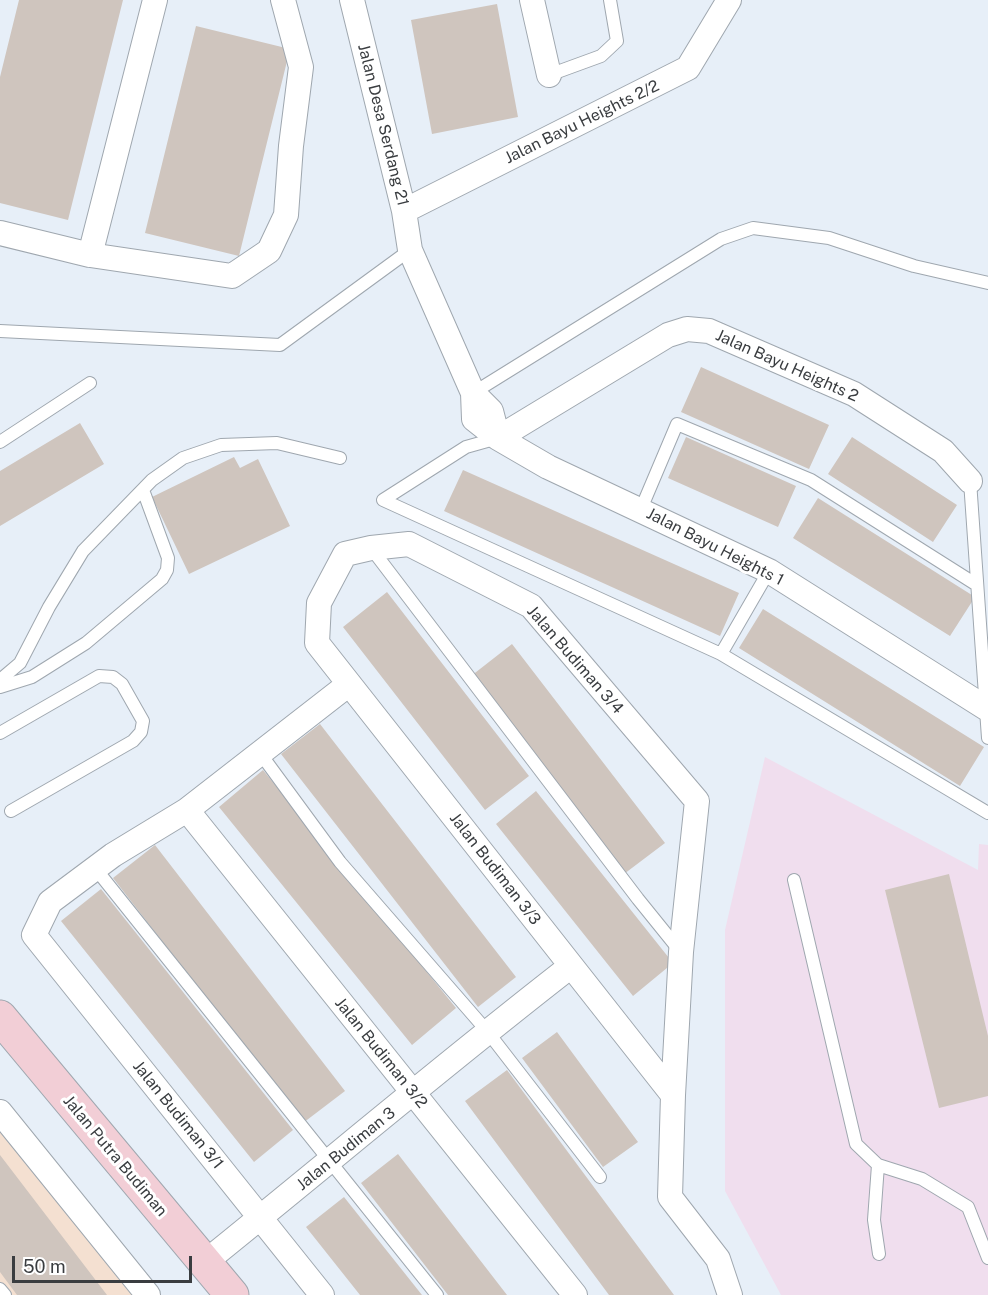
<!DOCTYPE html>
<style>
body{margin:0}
#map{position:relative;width:988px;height:1295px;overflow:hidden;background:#e7eff8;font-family:"Public Sans",sans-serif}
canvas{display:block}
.scale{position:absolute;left:12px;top:1256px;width:180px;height:27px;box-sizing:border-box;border:3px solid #3a3d40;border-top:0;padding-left:8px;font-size:18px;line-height:21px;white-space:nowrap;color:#3a3d40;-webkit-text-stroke:4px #fff;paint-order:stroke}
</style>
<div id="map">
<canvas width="988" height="1295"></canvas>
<div class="scale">50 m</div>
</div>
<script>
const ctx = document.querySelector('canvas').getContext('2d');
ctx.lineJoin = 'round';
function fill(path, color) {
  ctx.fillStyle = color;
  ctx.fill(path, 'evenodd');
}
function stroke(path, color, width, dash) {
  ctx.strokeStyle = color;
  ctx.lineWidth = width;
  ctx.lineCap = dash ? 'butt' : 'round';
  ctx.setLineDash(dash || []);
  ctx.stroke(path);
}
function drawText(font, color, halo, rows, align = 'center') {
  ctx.font = font + ' "Public Sans",sans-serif';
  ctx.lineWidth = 6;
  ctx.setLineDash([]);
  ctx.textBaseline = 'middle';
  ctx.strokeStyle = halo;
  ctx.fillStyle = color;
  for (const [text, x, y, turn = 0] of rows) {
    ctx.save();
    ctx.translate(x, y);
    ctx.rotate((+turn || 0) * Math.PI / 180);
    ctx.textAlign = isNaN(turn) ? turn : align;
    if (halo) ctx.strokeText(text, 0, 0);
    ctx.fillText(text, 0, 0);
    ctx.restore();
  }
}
fill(new Path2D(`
 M0,1128L135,1295H0Z`), '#f4e0d1');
fill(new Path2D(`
 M765,757L978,870L979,844L988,845V1295H781L725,1191V930Z`), '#f0deee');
fill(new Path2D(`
 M19,0H123L68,220L0,203V77Z
 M497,4L518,117L432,134L411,20Z
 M196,26L290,49L239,256L145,233Z
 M701,367L829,425L809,469L681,412Z
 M80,423L104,464L0,526V471Z
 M686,437L796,486L778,527L668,478Z
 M852,437L957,505L933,542L828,474Z
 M234,457L240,468L258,459L290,526L189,574L152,497Z
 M463,470L739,593L720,636L444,511Z
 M818,498L975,597L950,636L793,538Z
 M387,592L529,776L485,810L343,627Z
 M763,609L984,747L960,786L739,648Z
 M512,644L665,843L624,874L471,676Z
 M320,724L516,977L478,1007L281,754Z
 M263,770L456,1008L412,1045L219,807Z
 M536,791L673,963L633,996L496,824Z
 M155,845L345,1091L303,1123L113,878Z
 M949,874L988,1036V1096L939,1108L885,890Z
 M101,889L293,1130L254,1162L61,921Z
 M557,1032L638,1142L603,1167L522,1058Z
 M507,1070L674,1295H609L465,1101Z
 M398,1154L507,1295H448L361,1183Z
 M0,1155L107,1295H17L0,1272Z
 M344,1197L422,1295H360L306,1227Z`), '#cfc5be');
const lane = new Path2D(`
 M549,75L601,56L617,41L610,0
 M0,331L280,345L410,250
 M473,393L721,239L753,228L829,238L914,266L988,283
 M498,438L466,447L383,500L721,654L988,813
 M0,442L90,383
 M970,481L988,738
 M641,509L677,424L811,480L977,585
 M371,548L638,899L680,951
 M721,654L769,571
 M0,680L20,663L49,607L83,551L152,480L183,458L221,445L277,443L340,458
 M0,687L32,677L86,643L162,579L167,570L168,558L143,490
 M0,733L99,676L113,677L122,684L143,721L141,732L133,741L11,811
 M260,753L340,862L487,1031L600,1177
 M95,868L437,1295
 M794,880L856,1144L878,1165L922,1179L968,1207L988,1258
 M878,1165L874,1220L879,1254
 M0,1289L5,1295`);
const street = new Path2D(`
 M352,0L404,211L410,250L473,393
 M532,0L549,75
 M404,211L688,68L729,0
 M0,233L90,255L232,276L269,251L286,215L291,146L301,67L283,0
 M90,255L155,0
 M498,438L491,411L473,393L474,419L498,438L548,467L769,571L986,708
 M498,438L668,335L687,329L709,331L854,394L943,451L970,481
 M187,810L575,1295
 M673,1095L317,643L319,603L345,554L371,548L409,544L531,606L697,801L681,952L673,1095L670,1197L718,1259L730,1295
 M0,1112L148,1295
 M204,1263C327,1164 447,1062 571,966
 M322,1295L34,935L50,902L113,855L187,810L349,684`);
const secondary = new Path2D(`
 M0,1017L232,1295`);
stroke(lane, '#9fa7af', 14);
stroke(street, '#9fa7af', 26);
stroke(secondary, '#9fa7af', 35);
stroke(lane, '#fff', 12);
stroke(street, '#fff', 24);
stroke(secondary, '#f2ced6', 33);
drawText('16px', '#3a3d40', '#fff', [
 ["Jalan Bayu Heights 2/2",582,122,-26],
 ["Jalan Desa Serdang 21",383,125,76],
 ["Jalan Bayu Heights 2",787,366,24],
 ["Jalan Bayu Heights 1",715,547,27],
 ["Jalan Budiman 3/4",575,660,49],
 ["Jalan Budiman 3/3",495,869,52],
 ["Jalan Budiman 3/2",381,1053,51],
 ["Jalan Budiman 3/1",178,1115,51],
 ["Jalan Budiman 3",346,1149,-39],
 ["Jalan Putra Budiman",115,1156,50]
]);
</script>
